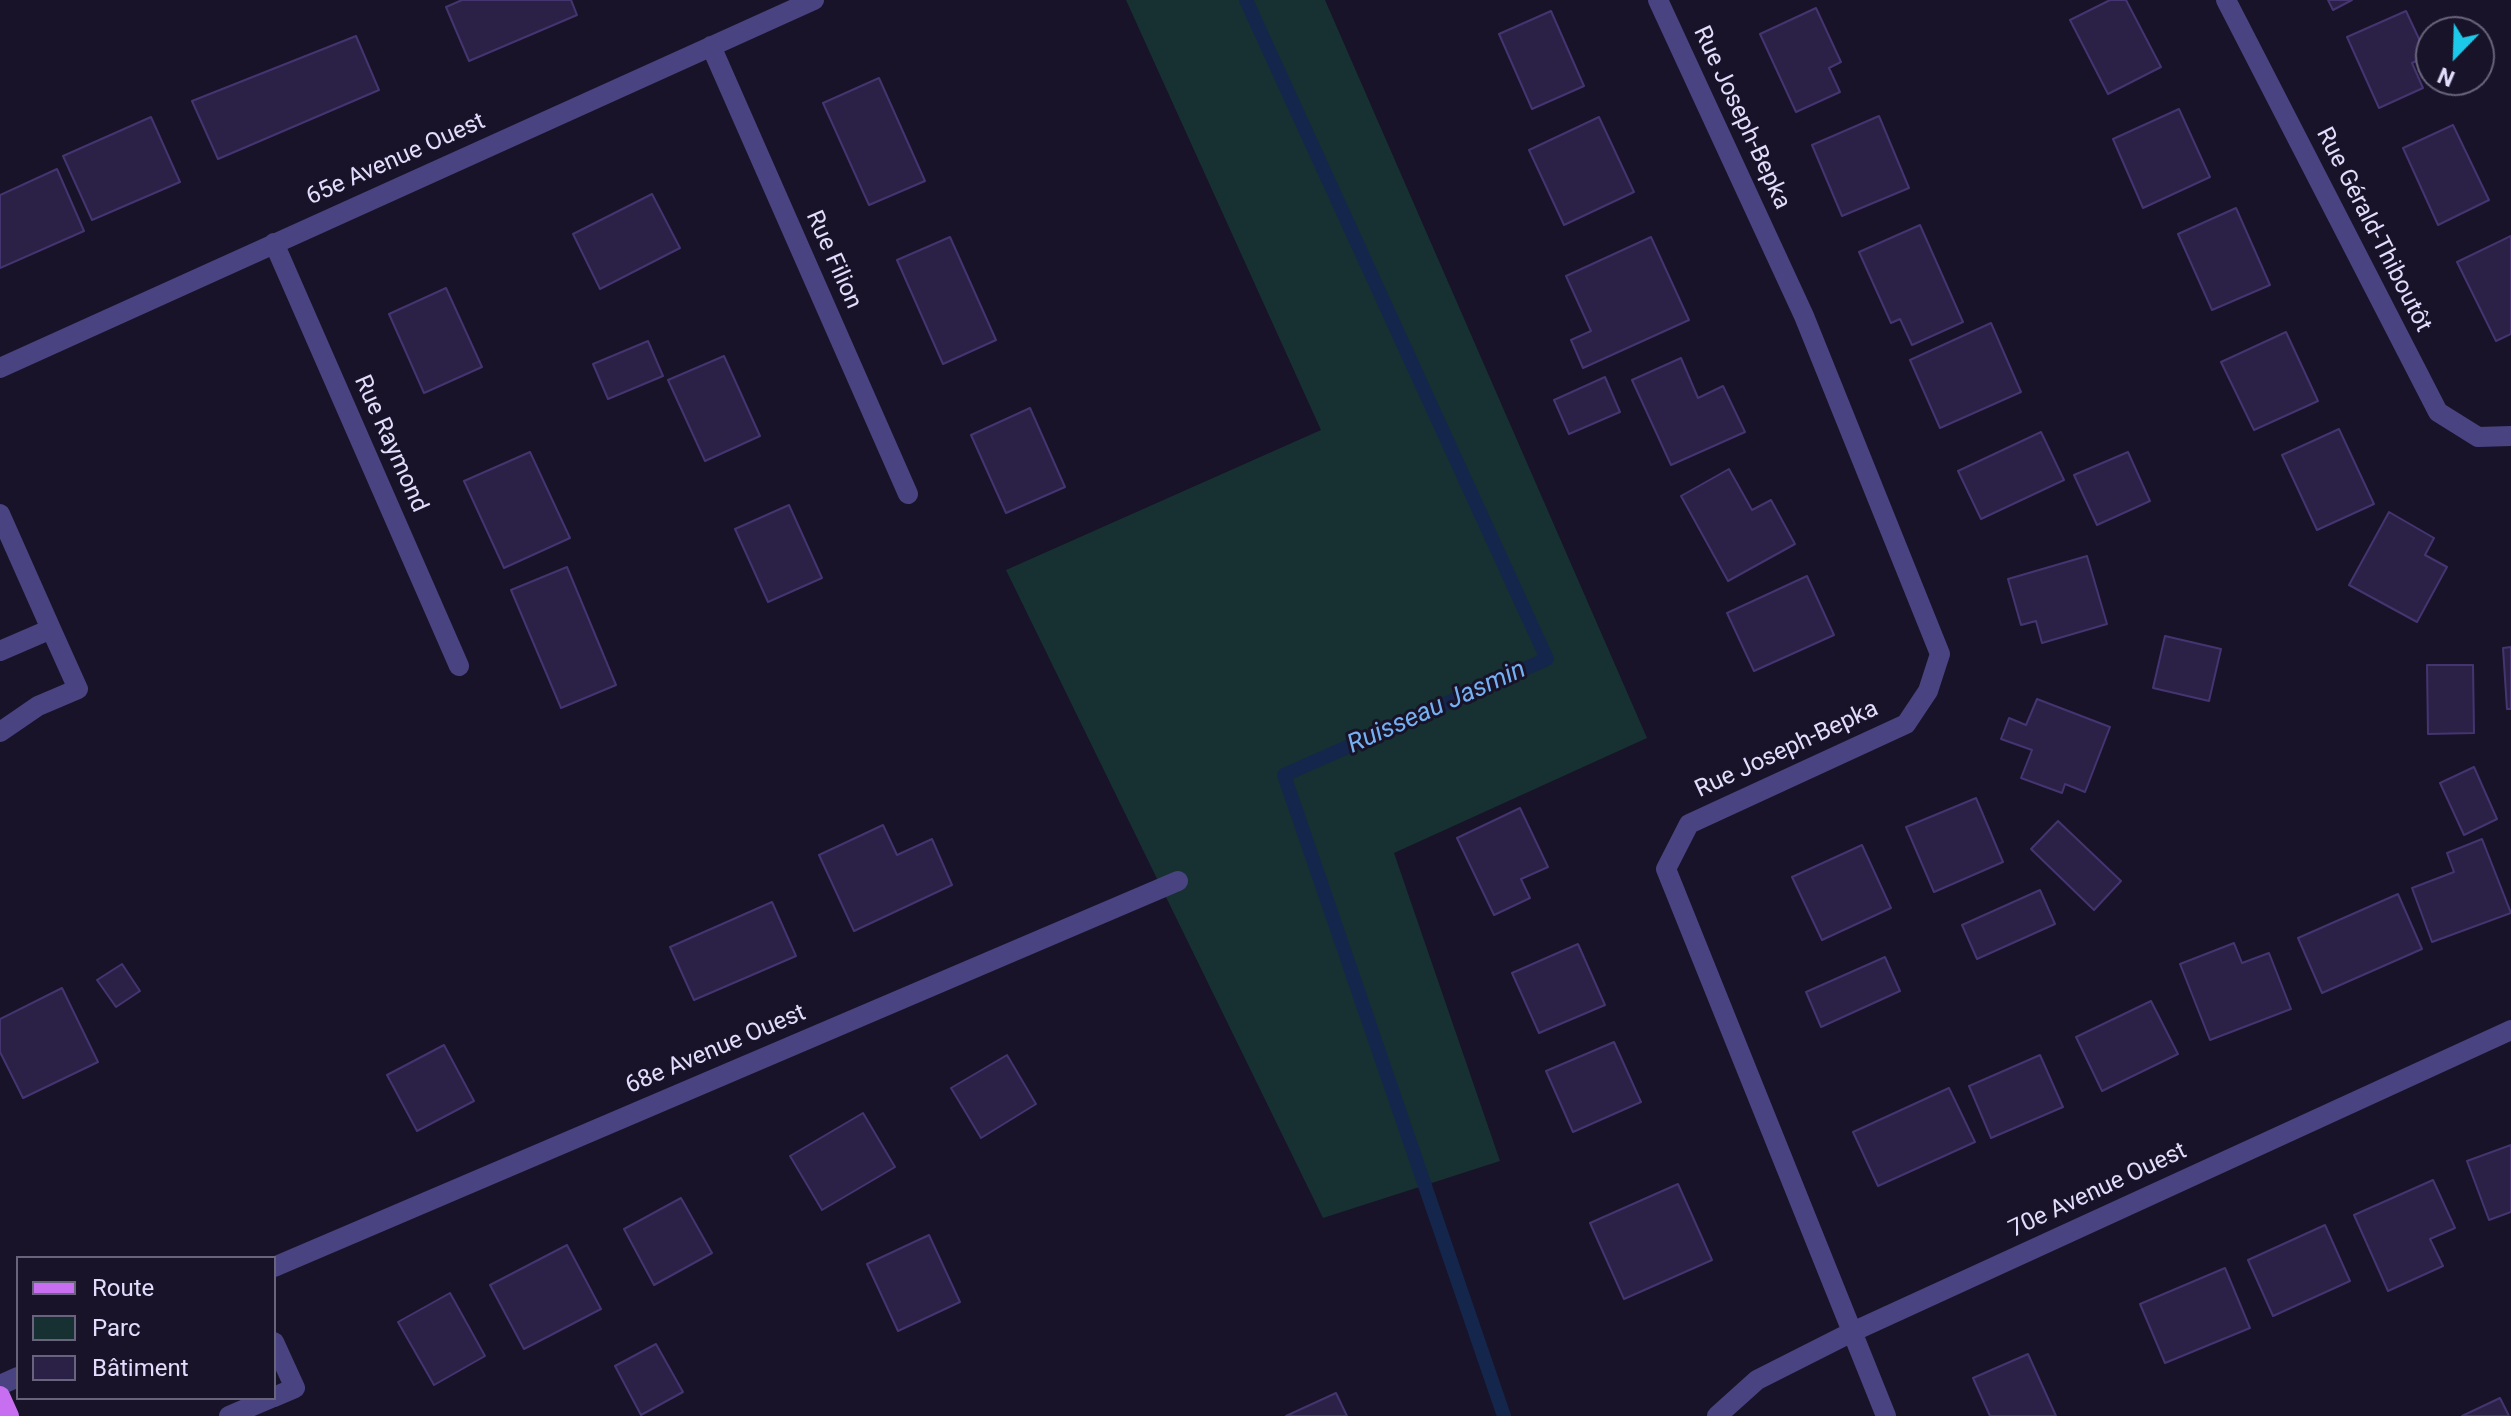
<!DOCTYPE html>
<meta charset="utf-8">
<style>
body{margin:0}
#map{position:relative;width:2511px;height:1416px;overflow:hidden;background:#181328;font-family:Roboto,sans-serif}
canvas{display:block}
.legend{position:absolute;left:16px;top:1256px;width:260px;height:144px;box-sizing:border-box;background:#181328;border:2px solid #69647d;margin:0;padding:10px 14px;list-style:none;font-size:24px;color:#e2ddfc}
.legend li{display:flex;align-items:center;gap:16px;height:40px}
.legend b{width:40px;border:2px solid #69647d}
.north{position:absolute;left:2415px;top:16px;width:80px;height:80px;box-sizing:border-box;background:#181328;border:2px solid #69647d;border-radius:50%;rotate:203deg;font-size:22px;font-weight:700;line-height:32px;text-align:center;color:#e2ddfc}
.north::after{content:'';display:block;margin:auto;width:28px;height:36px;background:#1cc9e9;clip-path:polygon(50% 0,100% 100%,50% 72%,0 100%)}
</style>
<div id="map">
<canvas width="2511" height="1416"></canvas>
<ul class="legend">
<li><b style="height:10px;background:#c86ff1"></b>Route</li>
<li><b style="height:22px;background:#173132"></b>Parc</li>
<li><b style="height:22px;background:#2b2147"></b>Bâtiment</li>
</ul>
<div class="north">N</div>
</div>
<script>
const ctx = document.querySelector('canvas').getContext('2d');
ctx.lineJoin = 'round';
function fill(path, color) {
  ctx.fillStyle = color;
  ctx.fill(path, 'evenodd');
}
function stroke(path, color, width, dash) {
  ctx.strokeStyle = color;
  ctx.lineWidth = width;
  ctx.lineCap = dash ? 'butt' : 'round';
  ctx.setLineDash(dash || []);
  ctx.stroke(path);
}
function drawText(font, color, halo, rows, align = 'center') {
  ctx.font = font + ' Roboto,sans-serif';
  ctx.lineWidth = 6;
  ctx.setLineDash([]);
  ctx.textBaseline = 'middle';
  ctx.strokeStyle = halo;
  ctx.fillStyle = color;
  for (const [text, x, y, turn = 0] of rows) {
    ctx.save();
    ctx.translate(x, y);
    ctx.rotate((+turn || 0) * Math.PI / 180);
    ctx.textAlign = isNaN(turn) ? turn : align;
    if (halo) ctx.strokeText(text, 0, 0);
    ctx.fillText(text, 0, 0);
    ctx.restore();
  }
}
fill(new Path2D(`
 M1126,0H1325L1647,738L1394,853L1500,1161L1323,1218L1006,570L1321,430Z`), '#173132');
stroke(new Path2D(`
 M1246,0L1547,659L1284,775L1504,1416`), '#14264b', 14);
const building = new Path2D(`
 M462,0H571L577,15L469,61L446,7Z
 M2110,0H2126L2161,67L2108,94L2070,20Z
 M2328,0H2352L2333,10Z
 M1816,8L1841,62L1829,68L1840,92L1796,112L1760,34Z
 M1551,11L1584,86L1532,109L1499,34Z
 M2406,11L2427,56L2412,63L2423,88L2379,108L2347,37Z
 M356,36L379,90L218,159L192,101Z
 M879,78L925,181L869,205L823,103Z
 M2179,109L2210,177L2143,208L2113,139Z
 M1879,116L1909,188L1842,216L1812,145Z
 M151,117L180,182L92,220L63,156Z
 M1599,117L1634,192L1564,225L1529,150Z
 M2453,125L2489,200L2438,225L2403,148Z
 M57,169L84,231L0,268V195Z
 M652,194L680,248L600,289L573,234Z
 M2236,208L2270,285L2212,310L2178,234Z
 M1920,225L1963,322L1912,345L1900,319L1891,323L1859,252Z
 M2511,236V334L2496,341L2457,262Z
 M950,237L996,340L943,364L897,260Z
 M1651,237L1689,320L1583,368L1571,340L1591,331L1566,276Z
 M446,288L482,367L424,393L389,314Z
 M1991,323L2021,392L1940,428L1910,360Z
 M2286,332L2318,401L2254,430L2221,362Z
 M648,341L663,376L608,399L593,364Z
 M724,356L760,436L705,461L668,380Z
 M1681,358L1698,398L1723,386L1745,432L1671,465L1632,380Z
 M1605,377L1620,412L1569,434L1554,400Z
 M1030,408L1065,487L1006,513L971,435Z
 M2339,429L2374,504L2317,530L2282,455Z
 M2041,432L2064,480L1981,519L1958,471Z
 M530,452L570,538L504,568L464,481Z
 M2128,452L2150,501L2097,525L2074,475Z
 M1729,469L1752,510L1771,500L1795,544L1728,581L1681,496Z
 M789,505L822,578L768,602L735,529Z
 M2389,512L2434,538L2425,555L2447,567L2417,622L2349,585Z
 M2087,556L2107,624L2042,643L2036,621L2021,625L2008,579Z
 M567,567L616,685L561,708L511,590Z
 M1807,576L1834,635L1754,671L1727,613Z
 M2165,636L2221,649L2209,701L2153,688Z
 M2511,647V709H2507L2503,648Z
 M2427,665H2473L2474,733L2428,734Z
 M2037,699L2110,727L2085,792L2065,784L2062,793L2021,778L2032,750L2001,739L2009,718L2026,725Z
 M2474,767L2497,819L2464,835L2440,783Z
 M1976,798L2003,862L1934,892L1906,827Z
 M1520,808L1548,867L1521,879L1530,898L1494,915L1457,838Z
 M2058,821L2121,881L2094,910L2031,849Z
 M883,825L897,855L932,839L952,885L854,931L819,855Z
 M2482,839L2511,913L2432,942L2412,888L2454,872L2447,853Z
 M1862,845L1891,908L1822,940L1792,877Z
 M2040,890L2055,924L1977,959L1962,925Z
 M2398,894L2422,949L2322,993L2298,938Z
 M772,902L796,956L694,1000L670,947Z
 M2234,943L2242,963L2269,953L2291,1009L2210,1040L2180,964Z
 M1578,944L1605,1005L1539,1033L1512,973Z
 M1885,957L1900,991L1821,1027L1806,992Z
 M122,964L140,991L116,1007L97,980Z
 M62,988L98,1062L23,1098L0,1052V1019Z
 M2151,1001L2178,1054L2102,1091L2076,1037Z
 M1614,1042L1641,1102L1573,1132L1546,1071Z
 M444,1045L474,1101L417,1131L387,1075Z
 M1007,1055L1036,1104L981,1138L951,1088Z
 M2040,1055L2063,1107L1991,1138L1969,1086Z
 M1949,1088L1975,1142L1878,1186L1853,1132Z
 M863,1113L895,1167L822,1210L790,1156Z
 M2511,1145V1212L2489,1220L2467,1161Z
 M2433,1180L2455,1228L2430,1239L2443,1266L2388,1291L2354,1215Z
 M1678,1184L1712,1260L1624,1299L1590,1223Z
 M681,1198L712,1253L654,1285L624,1229Z
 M2325,1225L2350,1281L2273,1316L2248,1260Z
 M929,1235L960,1302L898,1331L867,1264Z
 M567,1245L601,1309L524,1349L490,1285Z
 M2225,1268L2250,1328L2165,1363L2140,1304Z
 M450,1293L485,1356L434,1385L398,1322Z
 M656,1344L683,1392L641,1415L615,1366Z
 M2028,1354L2056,1416H1990L1973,1378Z
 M1336,1393L1347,1416H1286Z
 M2500,1398L2509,1416H2462Z`);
fill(building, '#2b2147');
stroke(building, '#443571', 2);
stroke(new Path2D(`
 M0,514L51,629L0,651
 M0,732L38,706L78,689L51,629
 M274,1342L295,1388L274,1397
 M229,1416L271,1398`), '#494382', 20);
stroke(new Path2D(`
 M1658,0L1804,316L1940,654L1928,691L1906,724L1689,824L1666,869L1886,1416
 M2226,0L2438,412L2478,437L2511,436
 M711,46L908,494
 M274,243L459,666
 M0,368L814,0
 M274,1267L1178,881
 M0,1385L18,1377
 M1717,1416L1757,1380L1850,1333L2511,1030`), '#494382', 20);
stroke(new Path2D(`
 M0,1396L9,1416`), '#c86ff1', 20);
drawText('24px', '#e2ddfc', '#181328', [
 ["Rue Joseph-Bepka",1741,118,65],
 ["65e Avenue Ouest",396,160,-24],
 ["Rue Gérald-Thiboutôt",2373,230,63],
 ["Rue Filion",833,260,66],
 ["Rue Raymond",390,444,66],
 ["Rue Joseph-Bepka",1787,750,-25],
 ["68e Avenue Ouest",716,1050,-23],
 ["70e Avenue Ouest",2098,1191,-25]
]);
drawText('italic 26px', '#75b1f2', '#181328', [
 ["Ruisseau Jasmin",1437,708,-24]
]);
</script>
